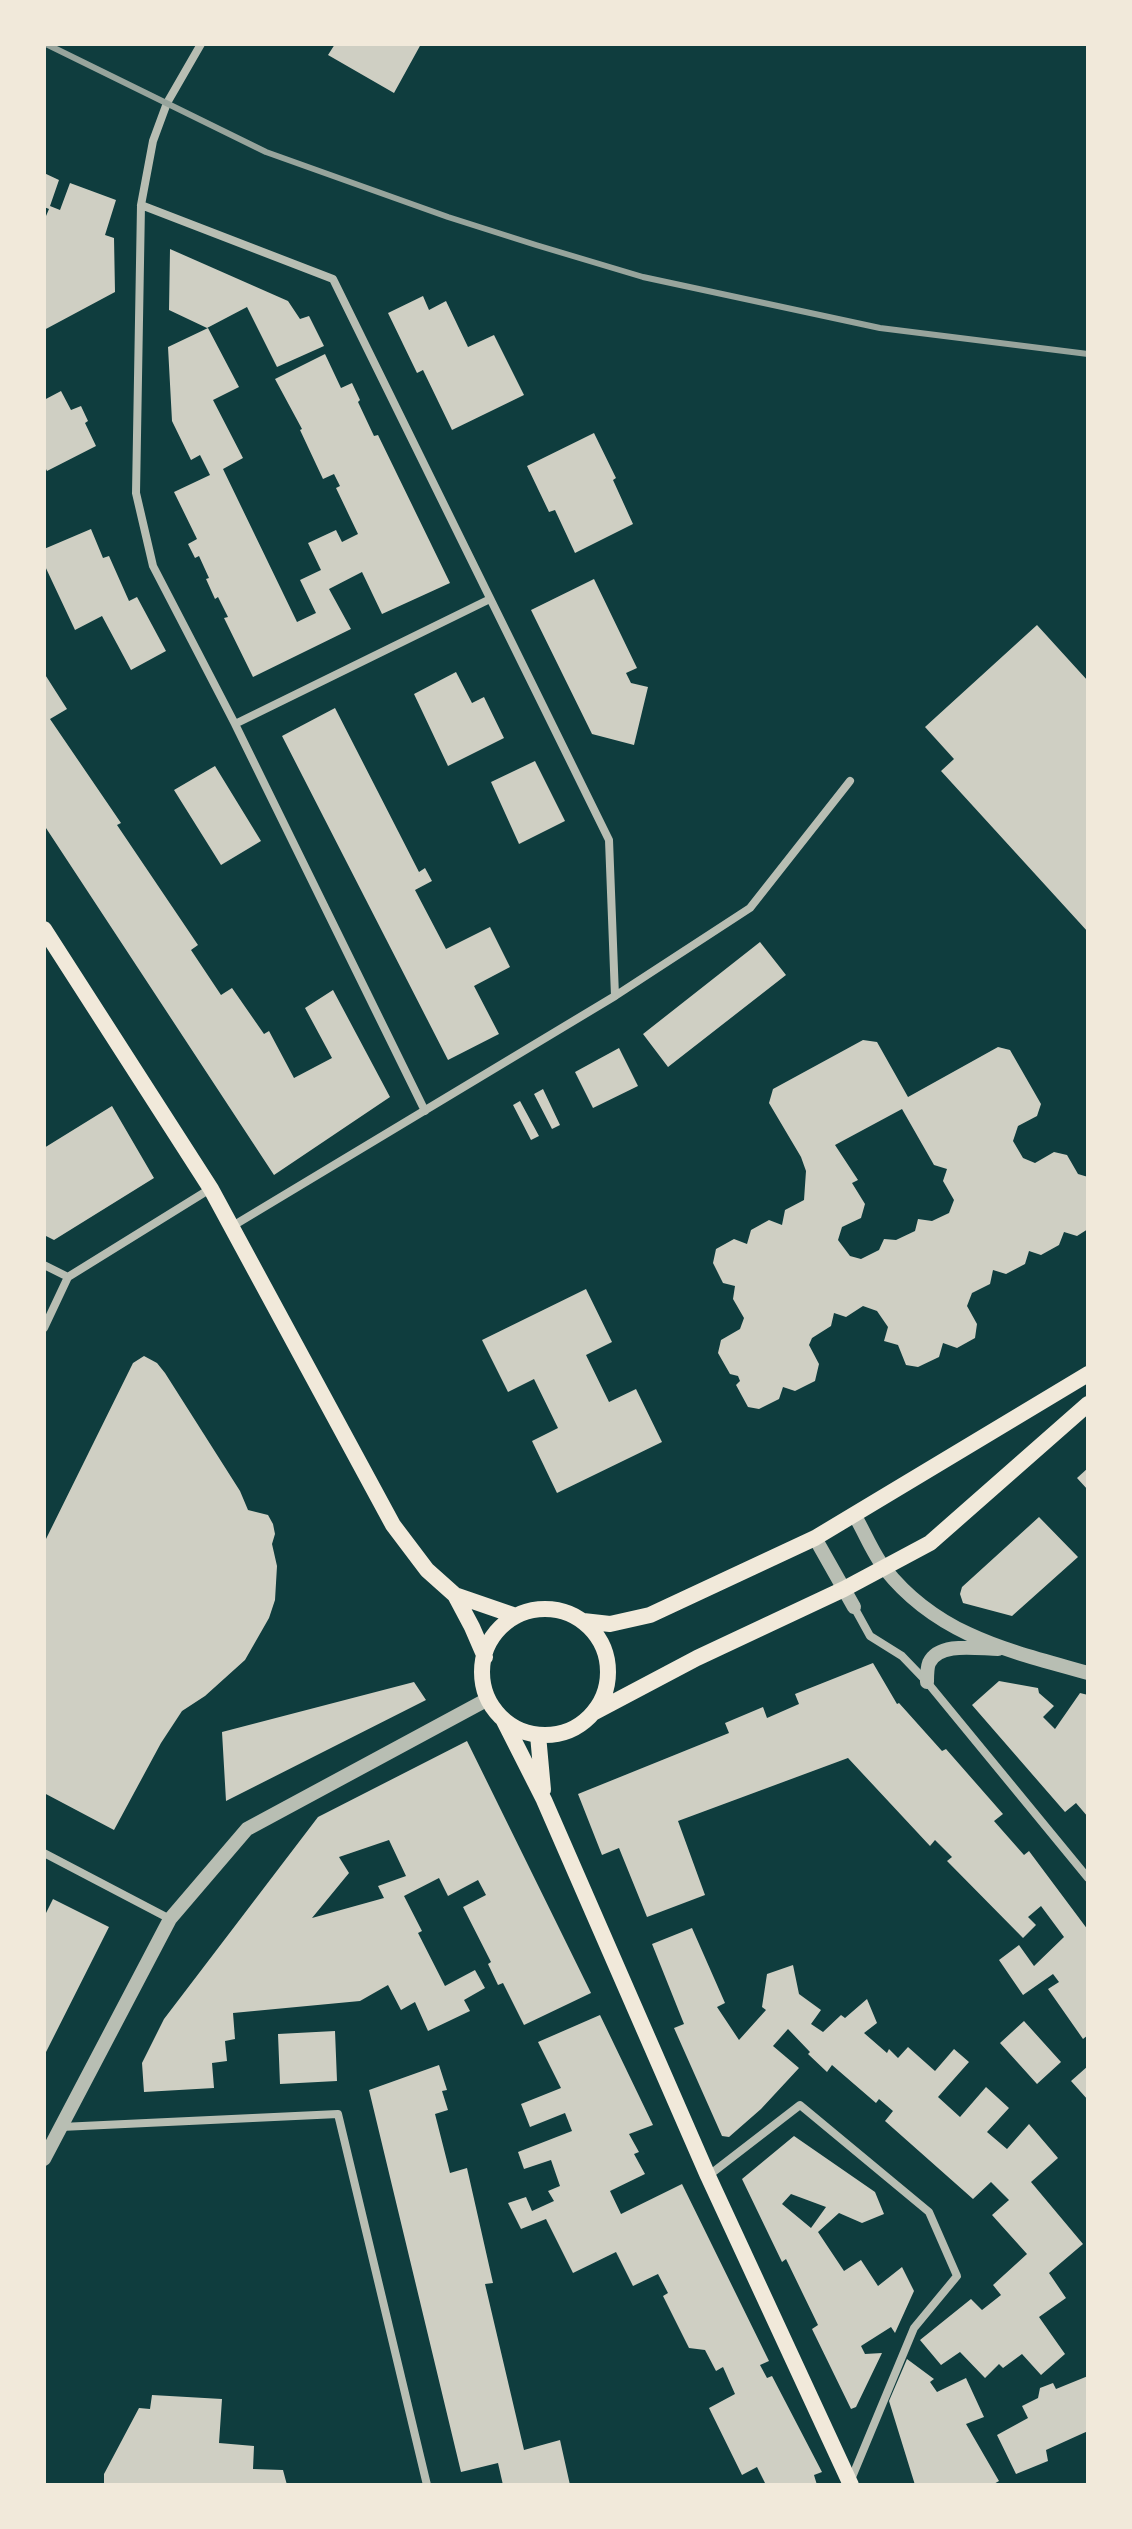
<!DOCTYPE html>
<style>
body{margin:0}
#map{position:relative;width:1132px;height:2529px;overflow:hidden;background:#0f3d3e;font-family:Bitter,serif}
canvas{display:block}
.frame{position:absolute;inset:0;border:46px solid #f1e9da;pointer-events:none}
</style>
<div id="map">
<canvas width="1132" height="2529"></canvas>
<div class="frame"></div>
</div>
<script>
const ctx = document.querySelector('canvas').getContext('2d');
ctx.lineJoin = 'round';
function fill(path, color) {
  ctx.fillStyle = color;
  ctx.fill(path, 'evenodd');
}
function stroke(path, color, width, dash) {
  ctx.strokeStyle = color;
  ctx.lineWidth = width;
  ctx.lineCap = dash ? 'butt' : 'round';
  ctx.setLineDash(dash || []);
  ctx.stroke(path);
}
fill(new Path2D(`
 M335,44H421L394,93L328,55Z
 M44,173L59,180L50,206L60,210L70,183L116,200L105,235L114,238L115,292L44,330V216H46L49,209L44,207Z
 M170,249L288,301L300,319L309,316L324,346L277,367L247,307L207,328L169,310Z
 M423,296L429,310L446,301L468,347L494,335L524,395L452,430L423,370L417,373L388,313Z
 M208,328L239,387L213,400L243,458L223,469L297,622L316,613L300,580L321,570L308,543L336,530L342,542L358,534L336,488L340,486L334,474L323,479L300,430L302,429L275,379L325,354L341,388L352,383L360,400L358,402L374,436L378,435L450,583L382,614L362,572L329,589L351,629L253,677L224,618L228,617L218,597L215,599L206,579L209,578L199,556L195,558L188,544L197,539L174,492L210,475L200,455L191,460L172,421L168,347Z
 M61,391L71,410L81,406L88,421L85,423L96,446L47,471L44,465V400Z
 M594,433L616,478L613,480L633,524L575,553L555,510L549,512L527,466Z
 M91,529L103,558L109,556L129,601L137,597L166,651L131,670L102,616L75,630L44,564V549Z
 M594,579L637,668L626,673L631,683L648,687L634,745L592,734L531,610Z
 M1037,625L1088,681V932L941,771L954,759L925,727Z
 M456,672L472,703L484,697L504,738L448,766L414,694Z
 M44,673L67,709L50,719L121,823L117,825L198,945L191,950L221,995L232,988L264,1034L269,1031L294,1078L332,1058L305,1008L333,990L390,1097L274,1175L44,825Z
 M335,708L419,872L425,868L432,881L415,890L446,949L490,927L510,967L474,986L499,1034L448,1060L282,736Z
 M535,761L565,821L519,844L491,782Z
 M215,766L261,841L221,865L174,790Z
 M760,942L786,975L668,1067L643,1034Z
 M863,1040L877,1042L908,1097L998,1047L1010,1050L1041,1104L1037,1116L1018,1126L1013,1141L1023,1158L1035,1163L1054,1152L1067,1155L1078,1174L1088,1177V1229L1077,1236L1064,1232L1059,1245L1041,1255L1029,1251L1025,1264L1006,1274L993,1270L990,1284L972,1293L967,1306L977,1324L975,1338L957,1348L943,1343L939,1357L918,1367L906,1365L898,1345L884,1341L888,1327L877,1311L863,1306L846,1317L834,1313L831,1326L812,1338L809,1345L819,1364L815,1381L795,1391L783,1387L779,1399L759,1409L748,1407L736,1385L740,1381L738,1376L730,1374L718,1353L721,1340L740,1329L744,1318L733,1299L735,1286L723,1283L713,1263L716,1249L734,1239L747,1244L751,1230L769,1220L782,1225L785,1210L804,1200L806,1171L801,1157L769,1103L773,1089ZM902,1109L934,1165L947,1169L943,1181L954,1200L949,1213L932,1221L918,1219L915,1231L896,1240L884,1239L879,1250L861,1259L850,1256L838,1240L842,1227L861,1218L865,1204L852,1183L858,1180L835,1145Z
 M619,1048L638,1086L593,1108L575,1072Z
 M543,1089L560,1125L552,1129L534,1094Z
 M520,1101L539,1136L531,1140L513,1105Z
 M112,1106L154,1178L54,1240L44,1235V1148Z
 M586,1289L612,1342L586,1355L609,1402L636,1389L662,1442L557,1493L532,1441L558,1428L534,1379L508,1392L482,1340Z
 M144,1356L157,1363L165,1373L240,1491L248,1510L268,1515L273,1524L275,1534L272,1544L277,1566L275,1600L269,1618L245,1660L205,1696L182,1711L161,1743L114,1830L44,1793V1543L133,1363Z
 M1088,1468V1490L1077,1478Z
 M1039,1517L1078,1557L1012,1616L963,1603L960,1594L962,1587Z
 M873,1663L897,1704L899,1703L942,1751L946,1749L1003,1814L994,1821L1024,1855L1029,1851L1088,1930V2035L1083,2039L1048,1989L1059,1982L1053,1974L1023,1995L999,1960L1019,1945L1034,1966L1064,1937L1041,1906L1028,1917L1036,1925L1023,1938L947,1861L952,1857L935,1840L930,1846L848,1758L678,1821L705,1895L647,1917L619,1848L602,1855L578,1794L729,1733L725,1723L763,1707L767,1718L799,1704L795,1694Z
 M999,1681L1038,1688L1039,1693L1054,1706L1043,1717L1055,1729L1080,1693L1088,1695V1817L1076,1803L1065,1812L972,1705Z
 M414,1682L426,1700L226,1801L222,1732Z
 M467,1741L591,1993L524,2025L503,1983L498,1985L488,1964L491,1962L463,1907L486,1895L478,1880L448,1896L439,1878L404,1896L422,1931L418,1933L445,1986L475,1970L485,1988L464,2000L470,2011L428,2031L415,2002L401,2010L388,1985L360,2001L233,2013L235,2039L225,2041L227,2061L212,2063L214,2088L144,2092L142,2063L164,2019L318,1817ZM389,1840L406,1876L378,1886L384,1898L312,1918L349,1873L339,1857Z
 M53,1899L109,1927L44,2056V1917Z
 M692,1928L725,2003L717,2007L739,2040L766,2010L762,2007L767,1974L793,1965L799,1994L821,2010L811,2024L823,2032L841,2015L845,2018L867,1999L877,2023L864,2033L887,2053L889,2049L898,2058L908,2047L935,2071L954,2049L969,2062L938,2097L960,2117L986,2087L1009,2108L987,2132L1007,2149L1029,2124L1058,2158L1031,2182L1083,2244L1049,2273L1066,2298L1039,2317L1065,2354L1041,2375L1022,2354L1003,2368L999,2364L985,2378L960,2352L941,2365L920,2340L971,2299L982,2310L1001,2295L993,2285L1027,2254L992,2215L1009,2200L991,2182L973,2199L885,2121L893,2111L879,2099L876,2103L832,2065L827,2072L808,2054L810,2052L788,2029L773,2046L799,2068L761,2109L729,2137L722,2136L674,2028L684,2024L652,1944Z
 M600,2015L653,2125L629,2134L639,2152L634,2154L645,2174L610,2191L621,2214L682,2184L769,2361L760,2365L767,2378L772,2376L822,2472L814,2475L817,2485H766L757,2467L742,2475L709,2408L735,2394L723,2367L716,2371L705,2350L689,2348L663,2296L668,2293L658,2274L633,2286L616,2252L573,2273L546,2219L521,2229L508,2203L526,2197L532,2211L554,2201L548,2191L560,2186L551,2160L524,2169L518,2152L572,2131L565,2113L530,2127L521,2104L561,2088L538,2042Z
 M1024,2021L1061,2062L1037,2084L1000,2043Z
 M335,2031L337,2081L280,2084L278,2034Z
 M439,2065L447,2090L442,2091L448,2110L435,2114L450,2173L467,2168L493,2283L485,2284L524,2450L560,2440L570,2485H503L498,2463L461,2472L369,2090Z
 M1088,2066V2100L1071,2081Z
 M794,2136L875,2192L884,2214L862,2223L839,2213L818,2232L844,2271L861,2260L878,2286L902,2267L914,2291L895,2333L891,2327L861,2346L865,2354L882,2353L856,2407L851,2409L812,2329L818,2325L786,2259L782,2262L742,2179ZM791,2194L826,2207L811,2228L782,2204Z
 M907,2359L934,2379L930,2382L937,2392L966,2378L984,2417L966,2424L999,2481L992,2485H915L889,2401Z
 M1088,2376V2431L1046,2450L1048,2461L1016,2474L997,2435L1028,2418L1022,2406L1038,2398L1040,2388L1053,2383L1056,2389Z
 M152,2395L222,2399L219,2443L254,2446L253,2469L283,2470L287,2485L104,2484V2474L139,2408L150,2409Z`), '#cfcfc3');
stroke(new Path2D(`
 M201,44L167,103L153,141L141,205L136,493L153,566L235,724L425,1111
 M141,205L333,279L609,840L615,996
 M235,724L490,599
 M231,1227L615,996L750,908L850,781
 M44,1265L68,1277
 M44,1328L68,1277L210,1189
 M854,1607L870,1636L902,1656L927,1682L1088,1878
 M44,1853L170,1919
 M61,2127L338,2114L427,2485
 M708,2176L800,2105L929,2212L957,2276L914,2328L850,2482`), '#b8beb3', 8);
stroke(new Path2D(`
 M855,1516C865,1533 873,1554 885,1569C938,1636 1010,1651 1088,1673
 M815,1538L854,1607
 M927,1682C927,1677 927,1668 929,1663C939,1641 979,1649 998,1649
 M44,2159L170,1919L247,1829L488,1699`), '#b8beb3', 14);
stroke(new Path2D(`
 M44,929L211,1189L393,1525L427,1570L455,1595L472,1627L485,1657
 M455,1595L516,1616
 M482 1672a63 63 0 1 1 126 0a63 63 0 1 1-126 0Z
 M583,1621L610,1624L650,1615L815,1538L1088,1374
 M593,1713L697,1658L844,1589L930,1543L1088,1404
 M503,1719L544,1800L708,2176L851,2485
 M538,1735L543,1790`), '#f1e9da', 16);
stroke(new Path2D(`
 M46,44L266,152L448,217L536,245L643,277L880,328L1088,354`), '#97a49c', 6);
</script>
